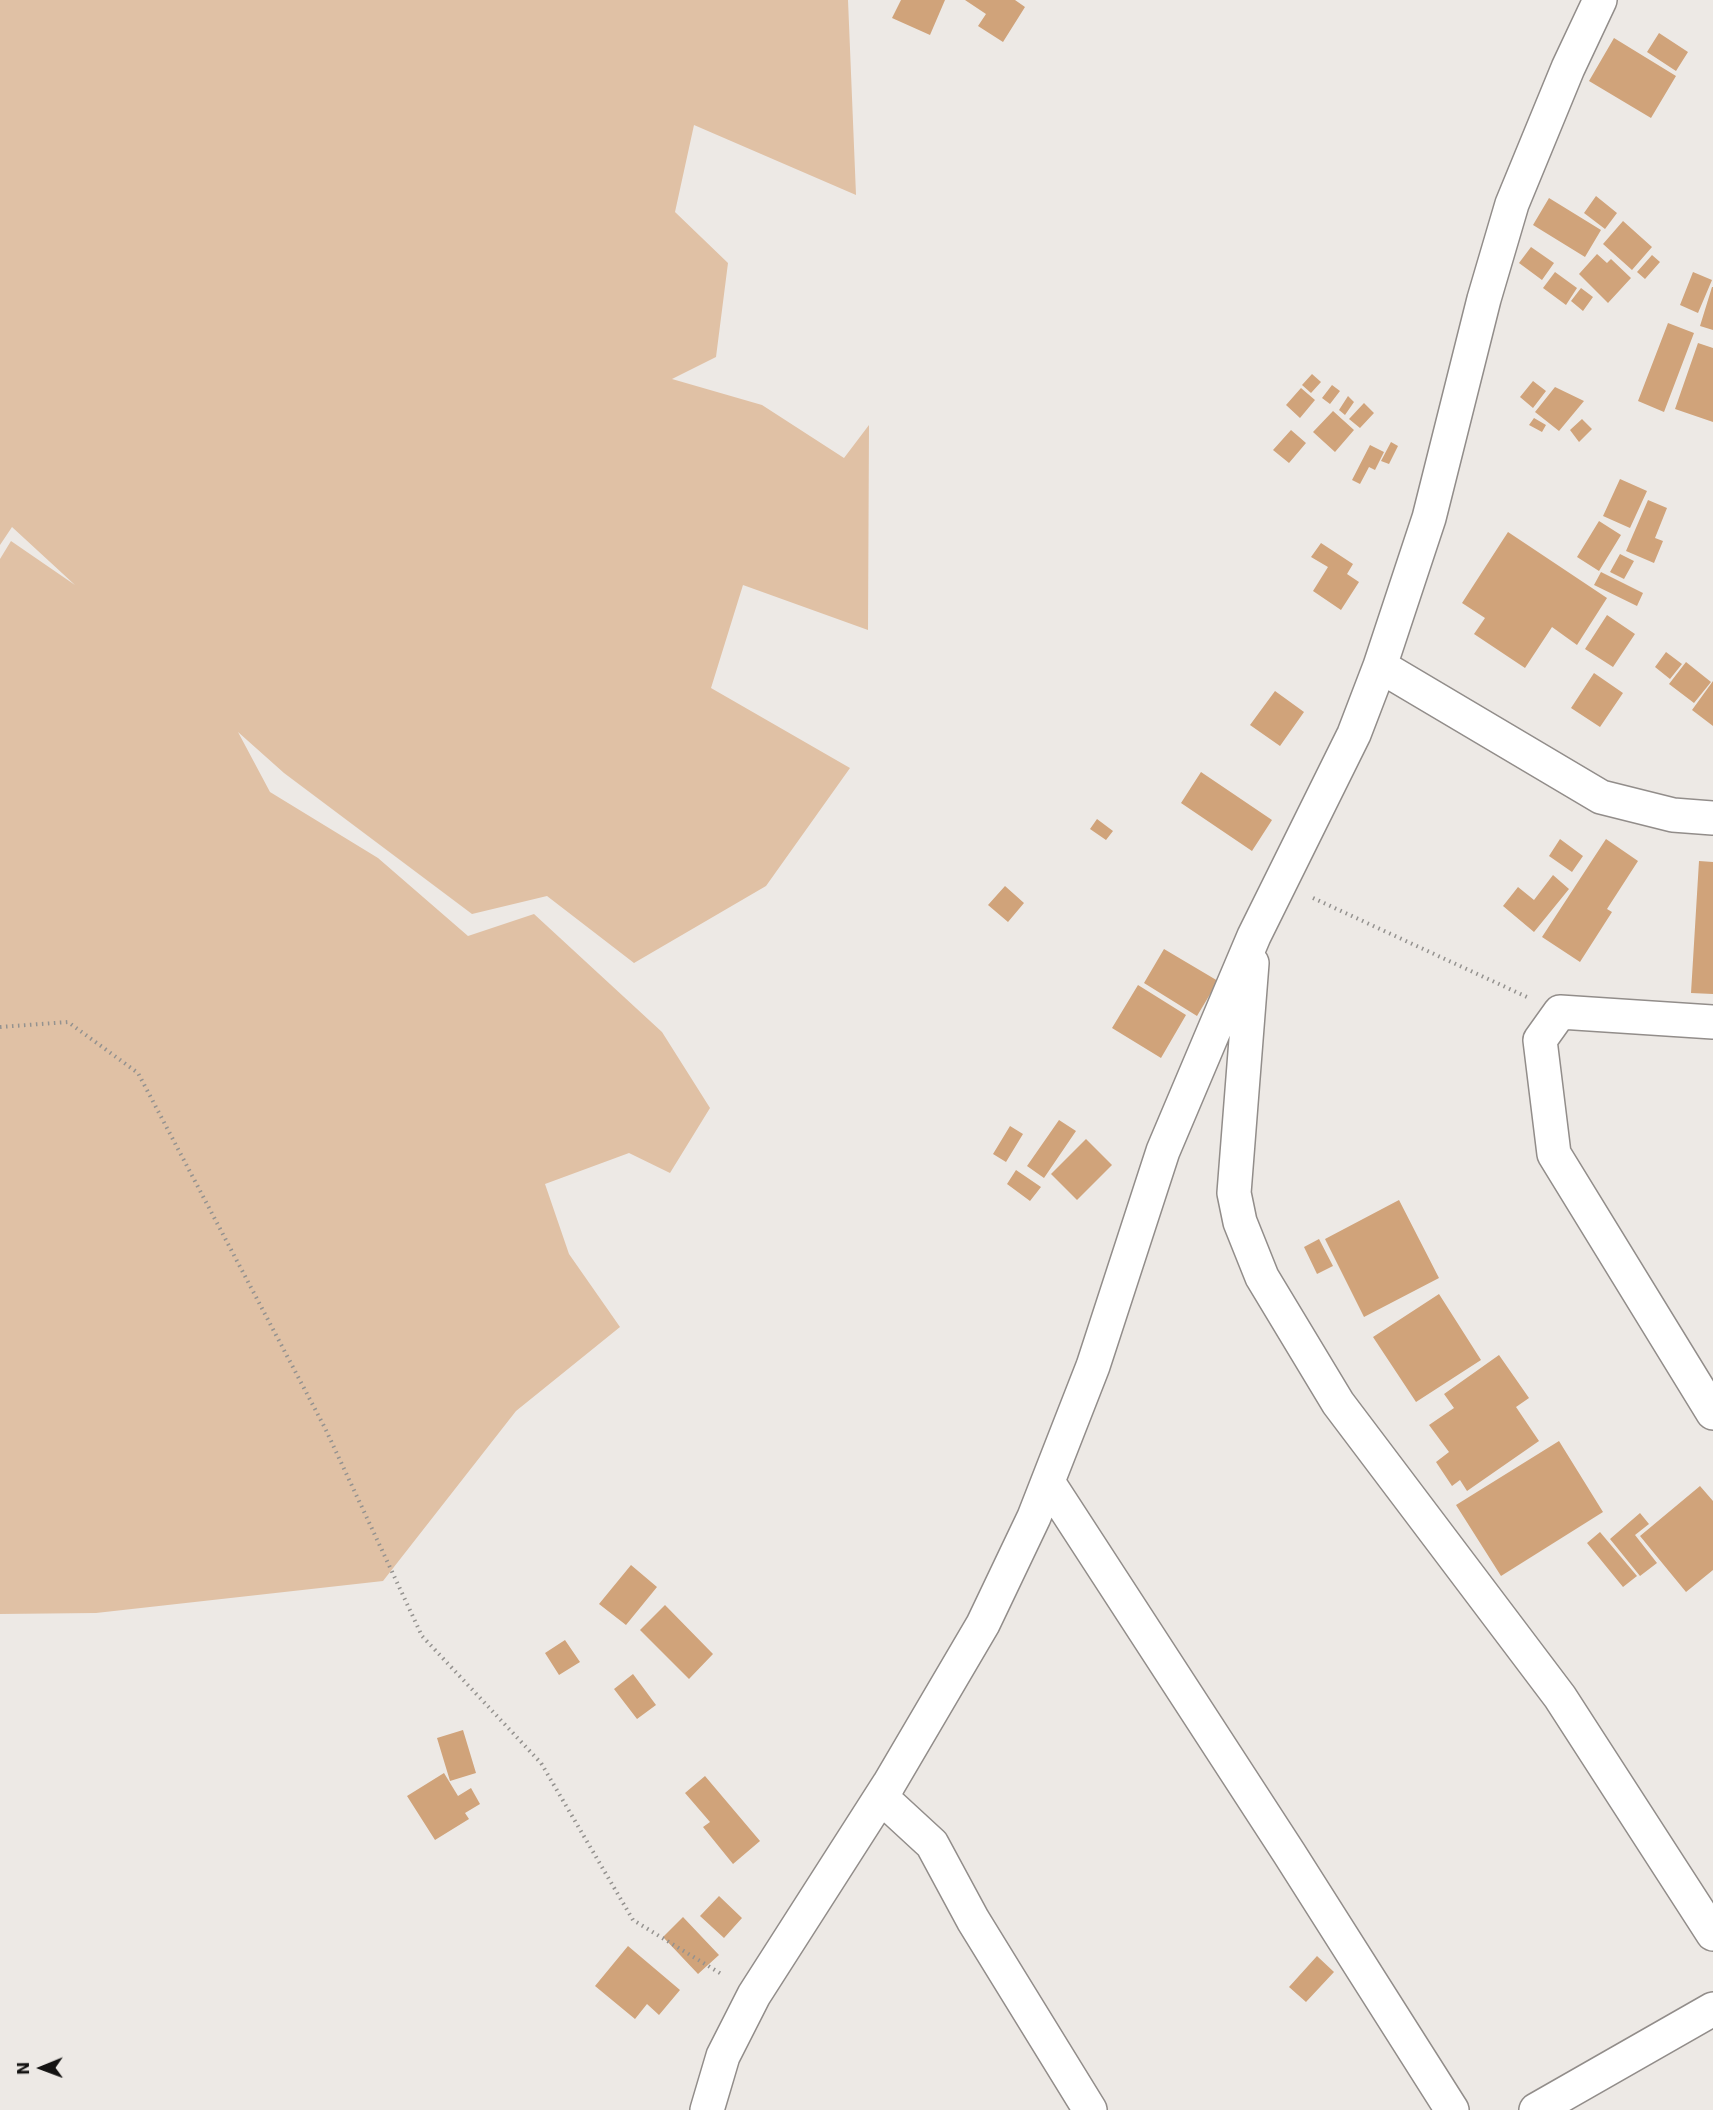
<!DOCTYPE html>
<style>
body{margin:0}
#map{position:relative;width:1713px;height:2110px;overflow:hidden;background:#ede9e5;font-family:"DejaVu Sans",sans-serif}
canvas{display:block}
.north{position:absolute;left:12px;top:2038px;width:60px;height:60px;-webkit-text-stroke:4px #ede9e5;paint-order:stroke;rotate:269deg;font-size:16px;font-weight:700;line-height:24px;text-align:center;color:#141312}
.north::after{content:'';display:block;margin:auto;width:21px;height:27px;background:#141312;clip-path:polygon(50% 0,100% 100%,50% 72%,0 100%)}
</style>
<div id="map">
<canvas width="1713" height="2110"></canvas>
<div class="north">N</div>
</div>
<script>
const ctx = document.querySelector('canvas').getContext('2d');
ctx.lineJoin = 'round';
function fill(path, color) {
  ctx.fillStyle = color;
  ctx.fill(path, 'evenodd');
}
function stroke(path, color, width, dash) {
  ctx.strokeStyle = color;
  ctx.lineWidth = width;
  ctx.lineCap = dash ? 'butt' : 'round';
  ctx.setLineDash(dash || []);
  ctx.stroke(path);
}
fill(new Path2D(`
 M0,0H848L856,195L694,125L675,212L728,263L716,357L672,379L762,405L844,458L869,425L868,630L743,585L711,688L850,768L766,886L634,963L547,896L472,914L284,773L238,732L270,792L378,858L468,936L534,914L662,1032L710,1108L670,1173L629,1153L545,1184L569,1254L620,1327L516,1411L383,1581L96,1613L0,1614V559L11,541L75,585L12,527L0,545Z`), '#e0c1a5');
fill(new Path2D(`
 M901,0H945L930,35L892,18Z
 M965,0H1015L1025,7L1003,42L978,26L986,14Z
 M1659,33L1688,52L1676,71L1647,52Z
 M1614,38L1676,76L1651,118L1589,81Z
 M1596,196L1617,213L1605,229L1584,213Z
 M1549,198L1601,230L1585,257L1533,225Z
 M1623,221L1652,247L1632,270L1603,244Z
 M1531,247L1554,263L1542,280L1519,263Z
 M1597,254L1607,263L1611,259L1631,278L1608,303L1579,274Z
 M1652,255L1660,262L1645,279L1637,272Z
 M1555,272L1577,288L1566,305L1543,288Z
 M1693,272L1712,280L1698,313L1680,305Z
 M1712,287H1713V330L1700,326Z
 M1581,288L1593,297L1583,311L1571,301Z
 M1668,323L1694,333L1664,412L1638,401Z
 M1698,343L1713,348V422L1675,409Z
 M1312,374L1321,382L1311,393L1302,385Z
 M1533,381L1546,391L1533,408L1520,397Z
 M1332,385L1340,391L1330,404L1322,398Z
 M1555,387L1584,401L1559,431L1535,412Z
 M1301,388L1315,400L1300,418L1286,405Z
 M1348,396L1354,402L1345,415L1339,410Z
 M1364,403L1374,413L1360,428L1349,419Z
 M1333,411L1354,430L1335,452L1313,432Z
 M1534,418L1546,425L1542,432L1529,425Z
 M1582,419L1592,429L1579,442L1570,430Z
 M1291,430L1306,443L1289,463L1273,450Z
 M1391,442L1398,446L1389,464L1381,461Z
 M1370,445L1384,452L1375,470L1369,467L1360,484L1352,480Z
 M1620,479L1647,491L1630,528L1603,516Z
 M1648,500L1667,508L1655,538L1663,541L1654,563L1626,551Z
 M1599,521L1621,535L1599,571L1577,557Z
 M1508,532L1607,598L1577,645L1552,627L1525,668L1474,634L1485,618L1462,603Z
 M1321,543L1353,564L1347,574L1359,582L1341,610L1313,591L1328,567L1311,557Z
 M1620,554L1634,561L1624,579L1610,572Z
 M1601,572L1643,593L1637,606L1594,585Z
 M1607,615L1635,634L1613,667L1585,649Z
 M1666,652L1682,664L1670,679L1655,667Z
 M1686,662L1711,682L1694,703L1669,684Z
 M1594,673L1623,693L1600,727L1571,708Z
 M1713,681V726L1692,710Z
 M1275,691L1304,712L1280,746L1250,725Z
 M1201,772L1272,820L1252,851L1181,803Z
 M1097,819L1113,831L1106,840L1090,829Z
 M1560,839L1583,856L1572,872L1549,856Z
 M1606,839L1638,861L1607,909L1612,912L1580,962L1542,937Z
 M1699,861L1713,862V994L1691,993Z
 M1553,875L1569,889L1534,932L1503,906L1518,887L1534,900Z
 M1005,886L1024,903L1008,922L988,905Z
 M1164,949L1218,981L1197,1016L1144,983Z
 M1138,985L1186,1015L1161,1058L1112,1028Z
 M1059,1120L1076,1131L1044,1178L1027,1166Z
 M1010,1126L1023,1134L1006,1162L993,1154Z
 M1086,1139L1112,1165L1077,1200L1051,1174Z
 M1016,1170L1041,1187L1030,1201L1007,1184Z
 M1399,1200L1439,1278L1364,1317L1325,1239Z
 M1319,1239L1333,1266L1317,1274L1304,1247Z
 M1439,1294L1481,1360L1416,1402L1373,1337Z
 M1499,1355L1529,1398L1516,1407L1539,1441L1467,1491L1460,1480L1452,1486L1436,1462L1449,1452L1429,1425L1454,1408L1444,1394Z
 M1559,1441L1603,1512L1501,1576L1456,1505Z
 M1700,1486L1713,1501V1570L1686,1592L1640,1536Z
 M1640,1513L1649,1524L1635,1535L1657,1563L1640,1576L1610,1539Z
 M1600,1532L1637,1576L1623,1587L1587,1543Z
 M631,1565L657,1587L626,1625L599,1604Z
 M665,1605L713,1654L689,1679L640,1630Z
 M565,1640L580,1662L559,1675L545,1653Z
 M633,1674L656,1705L637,1719L614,1689Z
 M463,1730L476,1773L450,1781L437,1738Z
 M444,1773L458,1796L471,1788L480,1804L465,1813L469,1819L435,1840L407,1796Z
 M705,1776L760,1841L733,1864L703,1827L710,1822L685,1793Z
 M719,1896L742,1918L724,1938L700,1916Z
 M683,1917L719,1955L698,1974L663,1937Z
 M628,1946L680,1990L659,2015L647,2004L635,2019L595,1986Z
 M1317,1956L1334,1972L1306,2002L1289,1987Z`), '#d0a37a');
const minor = new Path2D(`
 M1380,666L1601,797L1673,815L1713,818
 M1252,963L1234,1193L1240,1222L1262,1277L1338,1403L1560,1697L1713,1934
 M1713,1022L1560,1012L1540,1040L1554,1154L1713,1413
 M1048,1482L1289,1853L1452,2110
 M881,1797L932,1844L973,1920L1090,2110
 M707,2110L723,2056L754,1995L889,1784L983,1624L1034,1517L1093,1366L1163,1151L1254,936L1354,734L1380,666L1429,518L1484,299L1512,204L1568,68L1600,0
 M1536,2110L1713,2009`);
stroke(minor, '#928d8a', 36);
stroke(new Path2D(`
 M1313,898L1527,997
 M0,1027L68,1022L138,1073L325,1428L422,1636L541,1763L633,1920L723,1975`), '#94928f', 4, [1.5, 4.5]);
stroke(minor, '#fff', 33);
</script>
